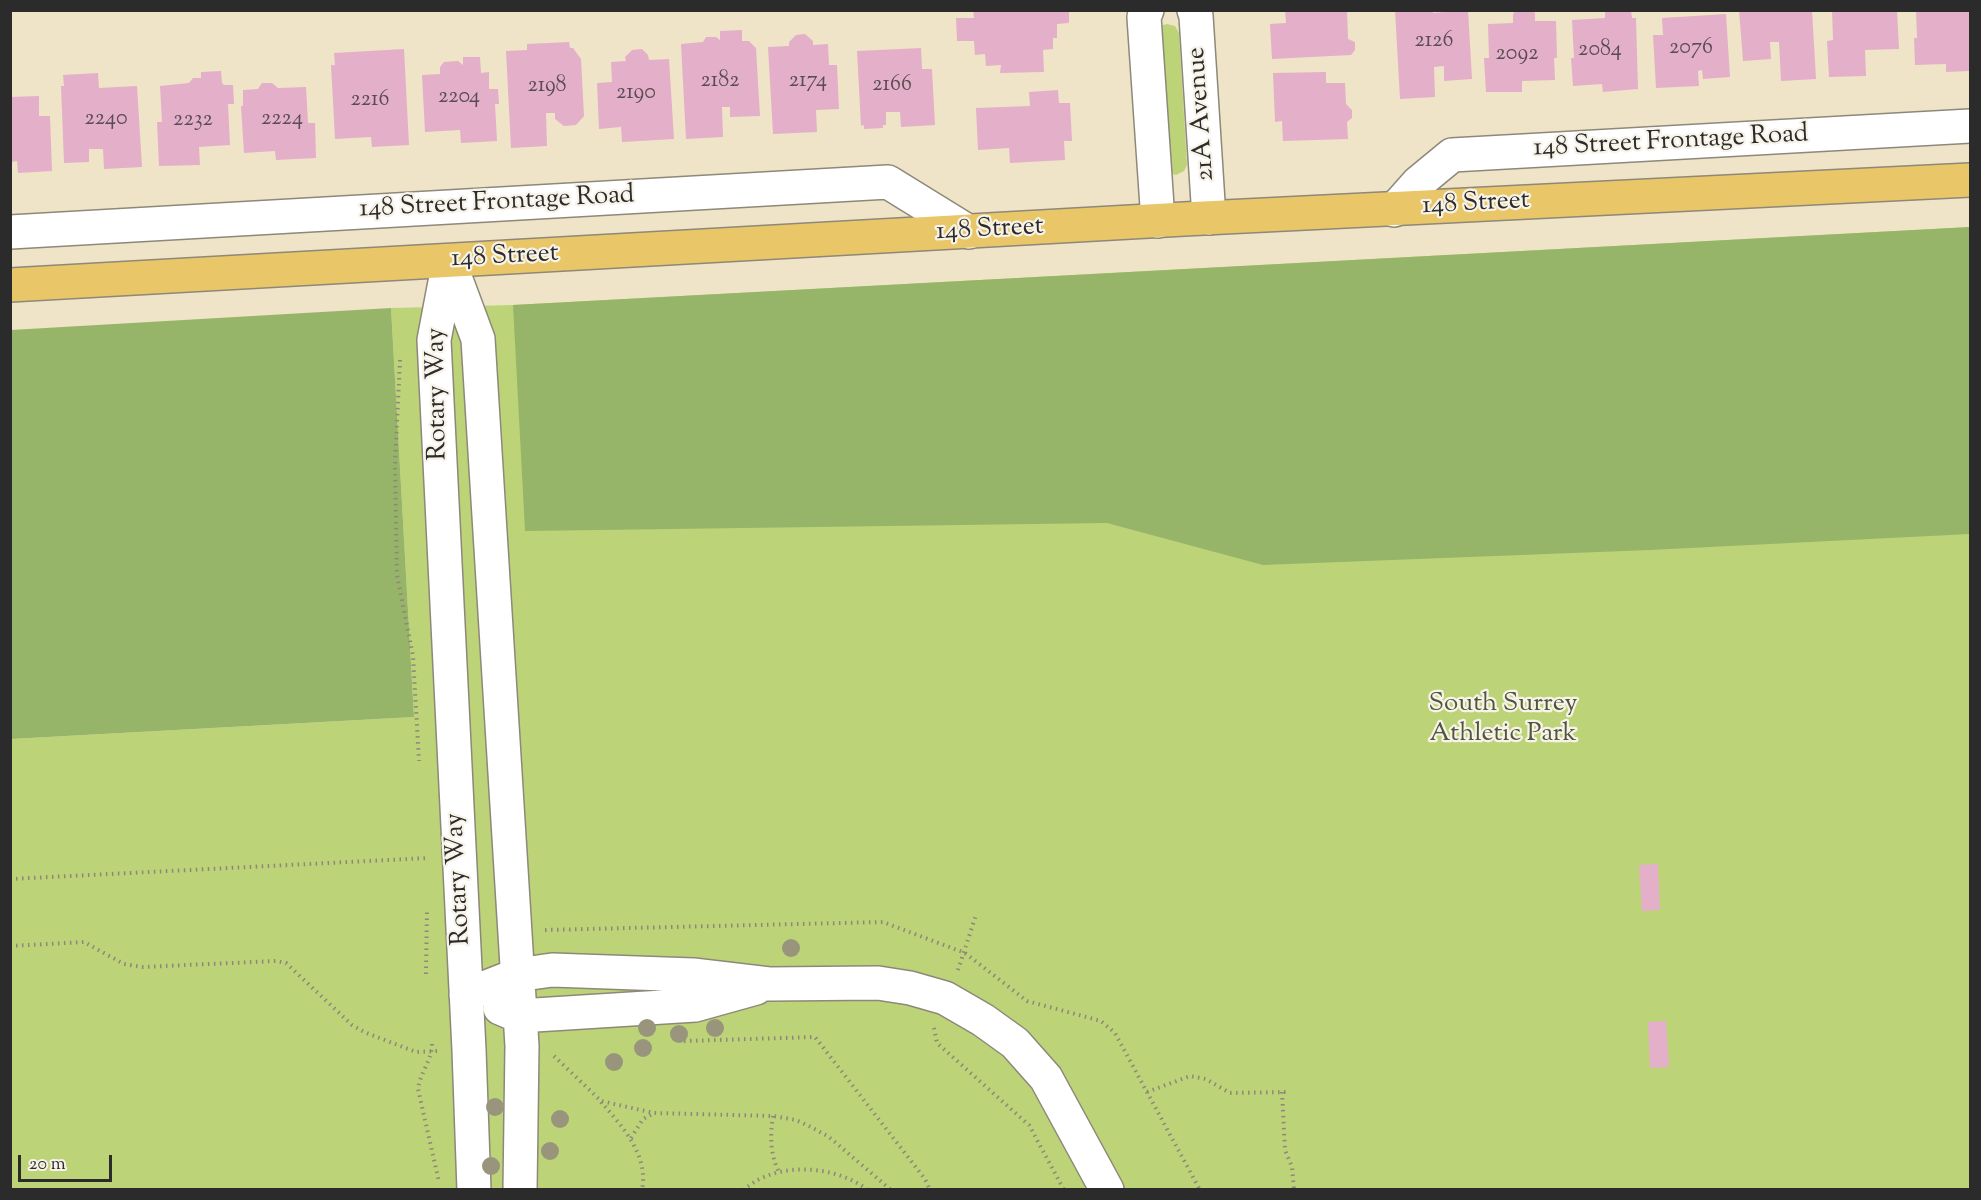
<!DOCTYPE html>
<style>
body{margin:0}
#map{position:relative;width:1981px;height:1200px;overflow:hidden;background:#efe4c7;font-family:"Sorts Mill Goudy",serif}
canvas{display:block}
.frame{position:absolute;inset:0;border:12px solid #2b2b2b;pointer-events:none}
.scale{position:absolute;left:18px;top:1155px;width:94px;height:27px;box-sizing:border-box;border:3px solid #2b2b2b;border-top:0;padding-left:8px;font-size:18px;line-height:21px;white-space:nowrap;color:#2b2b2b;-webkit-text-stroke:4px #f7f3e8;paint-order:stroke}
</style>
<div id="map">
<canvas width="1981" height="1200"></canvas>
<div class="frame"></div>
<div class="scale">20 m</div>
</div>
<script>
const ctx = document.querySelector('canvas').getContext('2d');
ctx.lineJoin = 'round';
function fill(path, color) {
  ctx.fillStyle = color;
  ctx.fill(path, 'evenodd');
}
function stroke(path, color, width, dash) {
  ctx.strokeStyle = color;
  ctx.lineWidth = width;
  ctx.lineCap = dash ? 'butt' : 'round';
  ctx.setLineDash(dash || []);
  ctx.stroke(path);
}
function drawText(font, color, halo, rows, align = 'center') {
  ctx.font = font + ' "Sorts Mill Goudy",serif';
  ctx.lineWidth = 4.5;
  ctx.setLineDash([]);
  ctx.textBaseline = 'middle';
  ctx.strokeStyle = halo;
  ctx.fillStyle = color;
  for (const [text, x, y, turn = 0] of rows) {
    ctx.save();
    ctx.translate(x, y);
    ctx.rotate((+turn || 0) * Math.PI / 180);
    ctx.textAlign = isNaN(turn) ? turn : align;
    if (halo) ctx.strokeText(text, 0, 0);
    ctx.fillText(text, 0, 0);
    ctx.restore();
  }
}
fill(new Path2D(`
 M1167,24L1175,26L1179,33L1187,165L1184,171L1176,175L1169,173L1160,26Z
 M1970,227V1189L11,1190V739L414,717L391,308L513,305Z`), '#bdd378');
fill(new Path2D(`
 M1970,227V534L1650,550L1263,565L1107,523L525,531L513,305Z
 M391,308L414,717L11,739V330Z`), '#96b568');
fill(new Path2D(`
 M973,10H1069V23L1057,24V38H1053V49L1043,50L1044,72L1000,73L1001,65L986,66L985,54L975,55L974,41H957L956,18H974Z
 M1285,10H1347L1348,39L1355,42V50L1351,55L1272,59L1270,24L1286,23Z
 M1395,10H1433V13L1468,10L1472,79L1444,81V66L1434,67L1435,97L1400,99Z
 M1516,10H1532L1535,13V21H1556L1557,58H1554L1555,80L1522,81V92H1486L1484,58H1489L1488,24L1513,23V14Z
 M1605,10H1631L1632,18H1636L1638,89L1603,92L1602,84L1573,86L1571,58H1574L1572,20L1605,18Z
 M1739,10H1812L1816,79L1781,81L1779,42H1770L1771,59L1743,61Z
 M1832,10H1897L1899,49L1865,50L1866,76L1829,77L1827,41L1833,40Z
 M1916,10H1970V71L1946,72V64L1915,65L1914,38H1917Z
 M1726,14L1730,77L1703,79L1702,70L1698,71L1699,86L1656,88L1653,35H1663L1662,18Z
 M742,30V41H749L756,48L760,116L730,117V107H722L723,137L686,139L681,44L703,42L706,37H716L720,40V31Z
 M805,34L813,41V45L828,44L829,65H837L839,109L816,110L817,132L773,134L768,47L789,46V42L796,35Z
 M569,42L570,48H573L581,59L584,116L576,125L564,126L555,119V113H546L547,146L511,148L506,51L527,50V44Z
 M921,48L922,69H932L935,125L901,127L900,112H886V125H883V128L864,129V125L861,126L857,51Z
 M404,49L409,145L372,147L371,137L335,139L331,65H335L334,53Z
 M642,49L648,55L649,60L669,59L674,139L622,142L621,127L599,129L597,83L612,82L611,62L626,61L625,57L632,50Z
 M463,57H480L481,73L489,72V89H498L499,104H495L497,141L461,143L460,130L425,132L422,75L440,74V67L444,62L458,61L463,65Z
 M221,71L222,83L224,85H233L234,104H228L230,145L199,147L200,165L159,166L157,122H162L160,86L189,83L193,78H201V72Z
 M1326,72V83H1345L1346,104L1352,110V118L1347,122L1348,139L1283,141L1282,121L1275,122L1273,73Z
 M98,73L99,88L137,86L142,167L104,169L103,149H89V162L64,163L61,86H64L63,75Z
 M262,83H272L278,88L306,87L308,123H315L316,158L276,160L275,151L244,153L241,106H243V90L258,89Z
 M1058,90L1059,103H1070L1072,141H1064L1065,160L1010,163L1009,148L978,150L976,108L1030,106L1029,92Z
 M39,96V116H50L52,171L18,173L17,161L10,162V97Z
 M1658,864L1660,910L1642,911L1639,865Z
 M1666,1021L1669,1067L1650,1068L1648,1022Z`), '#e4afc9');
const minor = new Path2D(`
 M1147,10L1144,17L1158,221
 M1194,10L1196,16L1209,218
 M1394,210L1418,183L1452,155L1970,126
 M10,232L888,182L969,232
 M449,261L478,339L522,1046L520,1190
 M449,261L434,340L469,1050L474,1190
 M466,995L517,975L552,970L693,975L769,984L878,983L910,988L945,998L983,1020L1015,1043L1046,1078L1107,1190
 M500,1008L519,1016L695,1005L756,988`);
const major = new Path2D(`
 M10,285L1184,219L1970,180`);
stroke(minor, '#8d8879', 36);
stroke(major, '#8d8879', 36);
stroke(new Path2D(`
 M400,360L395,464L397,575L413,656L419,761
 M10,879L428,858
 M545,930L883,922L965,953L1027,1001L1101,1021L1115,1033L1200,1190
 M10,946L84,942L124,964L142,967L276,961L286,963L352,1025L364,1032L416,1052L438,1051
 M958,970L976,915
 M426,974L427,909
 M934,1028L937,1043L1029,1125L1064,1190
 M684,1041L815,1037L925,1179L930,1190
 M432,1044C432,1060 420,1073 418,1089L439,1182
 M554,1056L601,1101L654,1113L773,1116L796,1120L811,1127L829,1137L891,1190
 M1147,1092L1190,1076L1206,1079L1230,1093L1290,1092
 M1282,1092L1285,1150L1292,1167L1294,1190
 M601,1102C622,1126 649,1155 642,1190
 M773,1116C770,1136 770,1154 779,1172
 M631,1138L643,1119L654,1113
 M743,1190C750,1185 756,1180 764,1177C796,1163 840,1169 868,1190`), '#8d8879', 4, [1.5, 4.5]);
stroke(minor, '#fff', 33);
stroke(major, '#e9c769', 33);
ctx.fillStyle = '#98957c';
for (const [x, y] of [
 [791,948],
 [647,1028],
 [715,1028],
 [679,1034],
 [643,1048],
 [614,1062],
 [495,1107],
 [560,1119],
 [550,1151],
 [491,1166]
]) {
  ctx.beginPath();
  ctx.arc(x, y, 9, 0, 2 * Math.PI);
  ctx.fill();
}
drawText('22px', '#594c52', null, [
 ["2126",1434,42],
 ["2076",1691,49],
 ["2084",1600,51],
 ["2092",1517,55],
 ["2182",720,82],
 ["2174",808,82],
 ["2166",892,86],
 ["2198",547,87],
 ["2190",636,94],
 ["2204",459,98],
 ["2216",370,101],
 ["2240",106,120],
 ["2224",282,120],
 ["2232",193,121]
]);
drawText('26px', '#2b2b2b', '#f7f3e8', [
 ["21A Avenue",1203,114,-94],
 ["148 Street Frontage Road",1671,143,-3],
 ["148 Street Frontage Road",497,204,-3],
 ["148 Street",1476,205,-3],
 ["148 Street",990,231,-3],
 ["148 Street",505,258,-3],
 ["Rotary Way",439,394,-91],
 ["Rotary Way",460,879,-93]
]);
drawText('26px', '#50553e', '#f7f3e8', [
 ["South Surrey",1503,706],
 ["Athletic Park",1503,736]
]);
</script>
